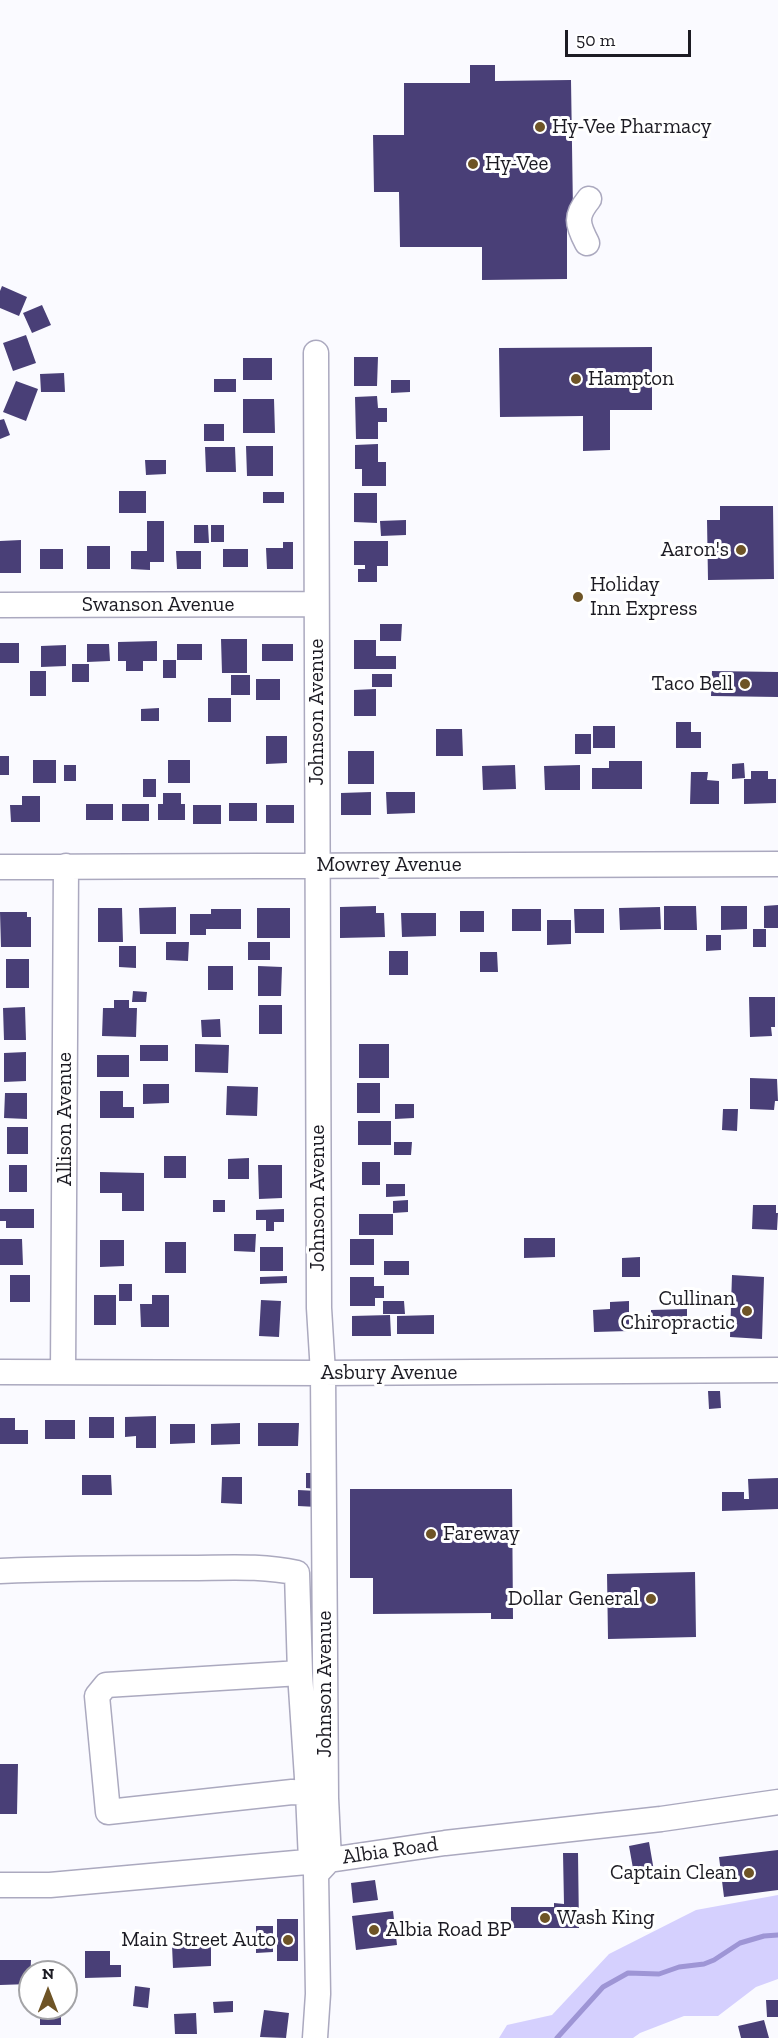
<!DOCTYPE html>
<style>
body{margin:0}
#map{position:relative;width:778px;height:2038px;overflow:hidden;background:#fafaff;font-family:"Zilla Slab",serif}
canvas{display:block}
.north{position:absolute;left:18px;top:1960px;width:60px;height:60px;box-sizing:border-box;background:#fff;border:2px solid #a4a4a7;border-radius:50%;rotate:0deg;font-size:16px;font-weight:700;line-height:24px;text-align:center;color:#1c1b23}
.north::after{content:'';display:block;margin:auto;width:21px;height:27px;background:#6e5426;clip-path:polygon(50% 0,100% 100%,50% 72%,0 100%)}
.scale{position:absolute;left:565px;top:30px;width:126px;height:27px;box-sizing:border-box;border:3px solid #1c1b23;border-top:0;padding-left:8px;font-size:18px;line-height:21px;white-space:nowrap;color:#1c1b23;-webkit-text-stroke:4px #fff;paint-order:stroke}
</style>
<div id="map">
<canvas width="778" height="2038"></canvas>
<div class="north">N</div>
<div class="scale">50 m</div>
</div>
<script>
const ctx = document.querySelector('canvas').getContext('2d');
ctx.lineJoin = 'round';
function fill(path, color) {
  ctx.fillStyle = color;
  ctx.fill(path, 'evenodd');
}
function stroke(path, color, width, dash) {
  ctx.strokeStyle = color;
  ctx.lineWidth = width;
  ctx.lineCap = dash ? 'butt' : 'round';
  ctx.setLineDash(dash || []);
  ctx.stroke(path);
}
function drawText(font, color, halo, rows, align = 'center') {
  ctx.font = font + ' "Zilla Slab",serif';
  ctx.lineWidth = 6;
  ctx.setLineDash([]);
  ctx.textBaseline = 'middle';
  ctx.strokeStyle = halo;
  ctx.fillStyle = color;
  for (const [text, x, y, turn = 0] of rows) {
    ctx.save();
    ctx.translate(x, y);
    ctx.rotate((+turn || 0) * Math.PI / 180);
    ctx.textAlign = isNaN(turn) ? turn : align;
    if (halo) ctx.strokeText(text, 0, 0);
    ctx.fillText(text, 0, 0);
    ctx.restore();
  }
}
fill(new Path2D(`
 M778,1895V1979L756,1987L718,2016H684L640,2033L633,2038H499L507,2025L552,2015L609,1954L696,1910Z`), '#d5d0fe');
stroke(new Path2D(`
 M557,2038L603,1987L628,1973L659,1974L679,1967L704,1964L714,1960L740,1943L764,1936L778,1935`), '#9e95d5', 5);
fill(new Path2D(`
 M470,65H495V81L571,80L573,211L588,228H567V279L482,280V247H400L399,192H374L373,135H404V83H470Z
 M2,286L27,297L19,316L0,308V291Z
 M42,305L51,325L32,333L23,313Z
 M26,335L36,363L13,371L3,343Z
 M652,347V410H610V450L583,451V416L500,417L499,348Z
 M354,357H378L377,386H354Z
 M243,358H272V380H243Z
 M64,373L65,392H41L40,374Z
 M214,379H236V392H214Z
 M391,380H410V392L391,393Z
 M16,381L38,389L26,421L3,412Z
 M377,396L378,408H387V422H378V439H356L355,397Z
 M243,399H274L275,433H243Z
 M4,419L10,435L0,439V420Z
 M204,424H224V441H204Z
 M378,444V462H386V486H362V469H355V445Z
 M246,446H273V476H247Z
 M205,447H235L236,472H206Z
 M145,460H166V474L146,475Z
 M119,491H146V513H119Z
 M263,492H284V503H263Z
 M354,493H377V523L354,522Z
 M720,506H773L774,579L708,580L707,520H720Z
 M406,520V535L381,536L380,521Z
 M147,521H164V562H150V570L131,569V551H147Z
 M194,525H208L209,543H194Z
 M211,525H224V542H211Z
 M21,540V573H0V541Z
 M354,541H388V566H377V582H358V569H365V565H354Z
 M283,542H293V569H267L266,548H283Z
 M87,546H110V569H87Z
 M40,549H63V569H40Z
 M223,549H248V567H223Z
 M176,551H201V569H177Z
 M380,624H402L401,641H380Z
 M221,639H247V673H222Z
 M354,640H376V656H396V669H354Z
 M157,641V661H143V671H126V661H118V642Z
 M0,643H19V663H0Z
 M87,644H109L110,661L87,662Z
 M177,644H202V660H177Z
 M262,644H293V661H262Z
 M66,645V666L41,667V646Z
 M163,660H176V678H163Z
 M72,664H89V682H72Z
 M30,671H46V696H30Z
 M712,671L778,672V697L711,696Z
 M372,674H392V687H372Z
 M231,675H250V695H231Z
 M256,679H280V700H256Z
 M376,689V716H354V690Z
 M208,698H231V722H208Z
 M159,708V721H141V709Z
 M676,722H691V732H701V748H676Z
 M593,726H615V748H593Z
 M436,729H462L463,756H436Z
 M575,734H591V754H575Z
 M266,736H287V763L266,764Z
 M348,751H374V784H348Z
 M0,756H9V775H0Z
 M33,760H56V783H33Z
 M168,760H190V783H168Z
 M609,761H642V789H592V768H609Z
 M744,763L745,778L732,779V764Z
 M64,765H76V781H64Z
 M515,765L516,789L483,790L482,766Z
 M580,765V790H545L544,766Z
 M751,771H768V779H776V803L744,804V779H751Z
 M691,772H708L707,780L719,781V804H690Z
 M143,779H156V797H143Z
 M371,792V815H341V793Z
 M386,792H415V813L387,814Z
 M163,793H181V804H185V820H158V804H163Z
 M22,796H40V822H11L10,805H22Z
 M229,803H257V821H229Z
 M86,804H113V820H86Z
 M122,804H149V821H122Z
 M193,805H221V824H193Z
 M266,805H294V823H266Z
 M778,905V928H764V906Z
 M376,906V913H384L385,937L340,938V907Z
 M664,906H696L697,930H664Z
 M721,906H747V929L721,930Z
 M176,907V934H140L139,908Z
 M660,907L661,929L620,930L619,908Z
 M98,908H122L123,942H98Z
 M257,908H290V938H257Z
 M211,909H241V929H206V935H190V914H211Z
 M512,909H541V931H512Z
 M574,909H604V933H575Z
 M460,911H484V932H460Z
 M0,912H27V917H31V947H1Z
 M401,913H436V936L402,937Z
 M547,920H571V944L547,945Z
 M753,929H766V947H753Z
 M706,935H721V950L706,951Z
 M166,942H189L188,961L166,960Z
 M248,942H270V960H248Z
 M119,946H136V968L119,967Z
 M389,951H408V975H389Z
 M480,952H497L498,972H480Z
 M6,959H29V988H6Z
 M208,966H233V990H208Z
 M258,966L282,967L281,996H258Z
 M133,991L147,992L146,1002H132Z
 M749,997H775V1027H771L772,1036L750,1037Z
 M114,1000H129V1008H137L136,1037L102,1036L103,1008H114Z
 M259,1005H282V1034H259Z
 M25,1007L26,1040H4L3,1008Z
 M220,1019L221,1037H202L201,1020Z
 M195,1044L229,1045L228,1073L195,1072Z
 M359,1044H389V1078H359Z
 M140,1045H168V1061H140Z
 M26,1052V1081L4,1082V1053Z
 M97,1055H129V1077H97Z
 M750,1078L777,1079L778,1101H775L774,1110L750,1109Z
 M357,1083H380V1113H357Z
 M143,1084H169V1103L143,1104Z
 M227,1086L258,1087L257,1116L226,1115Z
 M100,1091H123V1107H134V1118H100Z
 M5,1093H27V1119L4,1118Z
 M395,1104H414V1118L395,1119Z
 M723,1109H738L737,1131L722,1130Z
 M358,1121H391V1145H358Z
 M7,1127H28V1154H7Z
 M394,1142H412L411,1155H394Z
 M164,1156H186V1178H164Z
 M249,1158V1179H228V1159Z
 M362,1162H380V1185H362Z
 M9,1165H27V1192H9Z
 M258,1165H282V1198L259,1199Z
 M100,1172L144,1173V1211H122V1193H100Z
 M386,1184H405V1196L386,1197Z
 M213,1200H225V1212H213Z
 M408,1200V1212L393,1213V1201Z
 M753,1205H776V1213H778L777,1230L752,1229Z
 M0,1209H34V1228H6V1221H0Z
 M284,1209V1222H274V1231H266V1220H256V1210Z
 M359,1214H393V1235H359Z
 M234,1234H256L255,1252L234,1251Z
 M524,1238H555V1257L524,1258Z
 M0,1239H22L23,1265H0Z
 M350,1239H374V1265H350Z
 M100,1240H124V1266L100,1267Z
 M165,1242H186V1273H165Z
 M260,1247H283V1271H260Z
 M640,1257V1277H622V1258Z
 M384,1261H409V1275H384Z
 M10,1275H30V1302H10Z
 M732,1275L764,1277L762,1339L730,1337Z
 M287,1276V1283L260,1284V1277Z
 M350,1277H374V1286H384V1298H375V1306H350Z
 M119,1284H132V1301H119Z
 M94,1295H116V1325H94Z
 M152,1295H169V1327H141L140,1304H152Z
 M261,1300L281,1301L279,1337L259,1336Z
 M383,1301H404L405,1314H383Z
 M629,1301V1331L594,1332L593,1310L610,1309V1302Z
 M687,1309V1329L651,1330V1310Z
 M390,1315L391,1336H352V1316Z
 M434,1315V1334H397V1316Z
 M708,1391H720L721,1408L709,1409Z
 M156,1416V1448H136V1436L125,1437V1417Z
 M89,1417H114V1438H89Z
 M0,1418H15V1430H28V1444H0Z
 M45,1420H75V1439H45Z
 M240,1423V1444L211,1445V1424Z
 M258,1423H299L298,1446H258Z
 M170,1424H195V1443L170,1444Z
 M306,1473H318V1489L306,1488Z
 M82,1475H111L112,1495H82Z
 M222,1477H242V1504L221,1503Z
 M778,1478V1509L722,1511V1492H744V1499H749L748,1479Z
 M350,1489H512L513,1619H491V1613L373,1614V1578H350Z
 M298,1490L317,1491V1507L298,1506Z
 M695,1572L696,1637L608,1639L607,1574Z
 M0,1764H18L17,1814H0Z
 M649,1842L654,1871L634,1874L629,1846Z
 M778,1850V1890L724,1897L719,1857Z
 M563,1853H578L579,1928H511V1907H554V1903L564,1904Z
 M375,1880L378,1900L353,1903L351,1883Z
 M393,1911L397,1945L356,1950L352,1916Z
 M277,1919H298V1961H277Z
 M256,1926H273V1952L256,1953Z
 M211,1944V1966L173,1968L172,1945Z
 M85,1951H110V1965H121V1977L85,1978Z
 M0,1960H31L30,1984L0,1985Z
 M135,1986L150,1988L148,2008L133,2006Z
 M766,2000H778V2017H767Z
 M233,2001V2012L214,2013L213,2002Z
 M40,2008H61V2025H40Z
 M264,2010L289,2013L286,2038L260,2037Z
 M196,2013L197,2034H175L174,2014Z
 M764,2020L769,2038H741L738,2026Z`), '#493f77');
const minor = new Path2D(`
 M587,243C577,224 575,216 589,199
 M0,605L316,604
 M0,867L778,864
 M0,1372L323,1373L778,1370
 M63,1372L66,866
 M0,1571C63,1568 125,1568 188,1568C225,1568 261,1565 297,1573L300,1673L308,1793
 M300,1673L106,1685L97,1696L108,1812L292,1792L308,1793L311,1861
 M0,1885H50L329,1860L445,1843L661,1819L778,1802
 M315,2038L318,1994L316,1874L329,1860L326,1798L323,1373L319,1308L316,353`);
stroke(minor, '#aba9bf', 27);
stroke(minor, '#fff', 24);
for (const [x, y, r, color] of [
 [540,127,6,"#6e5426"],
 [473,164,6,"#6e5426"],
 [576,379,6,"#6e5426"],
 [741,550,6,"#6e5426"],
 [578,597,6,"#6e5426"],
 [745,684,6,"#6e5426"],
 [747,1311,6,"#6e5426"],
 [431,1534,6,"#6e5426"],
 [651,1599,6,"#6e5426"],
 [749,1873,6,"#6e5426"],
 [545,1918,6,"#6e5426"],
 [374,1930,6,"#6e5426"],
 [288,1940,6,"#6e5426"]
]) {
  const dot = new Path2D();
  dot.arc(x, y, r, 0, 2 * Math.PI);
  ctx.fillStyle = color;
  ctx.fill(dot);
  stroke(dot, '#fff', 2);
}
drawText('21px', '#1c1b23', '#fff', [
 ["Hy-Vee Pharmacy",552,127],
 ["Hy-Vee",485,164],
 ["Hampton",588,379],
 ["Aaron's",729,550,"right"],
 ["Holiday",590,585],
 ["Inn Express",590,609],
 ["Taco Bell",733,684,"right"],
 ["Cullinan",735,1299,"right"],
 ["Chiropractic",735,1323,"right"],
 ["Fareway",443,1534],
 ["Dollar General",639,1599,"right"],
 ["Captain Clean",737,1873,"right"],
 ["Wash King",557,1918],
 ["Albia Road BP",386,1930],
 ["Main Street Auto",276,1940,"right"]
], 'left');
drawText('21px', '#1c1b23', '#fff', [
 ["Swanson Avenue",158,605],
 ["Johnson Avenue",317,712,-90],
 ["Mowrey Avenue",389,865],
 ["Allison Avenue",65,1119,-90],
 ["Johnson Avenue",318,1198,-90],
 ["Asbury Avenue",389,1373],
 ["Johnson Avenue",325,1684,-90],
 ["Albia Road",390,1851,-8]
]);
</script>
